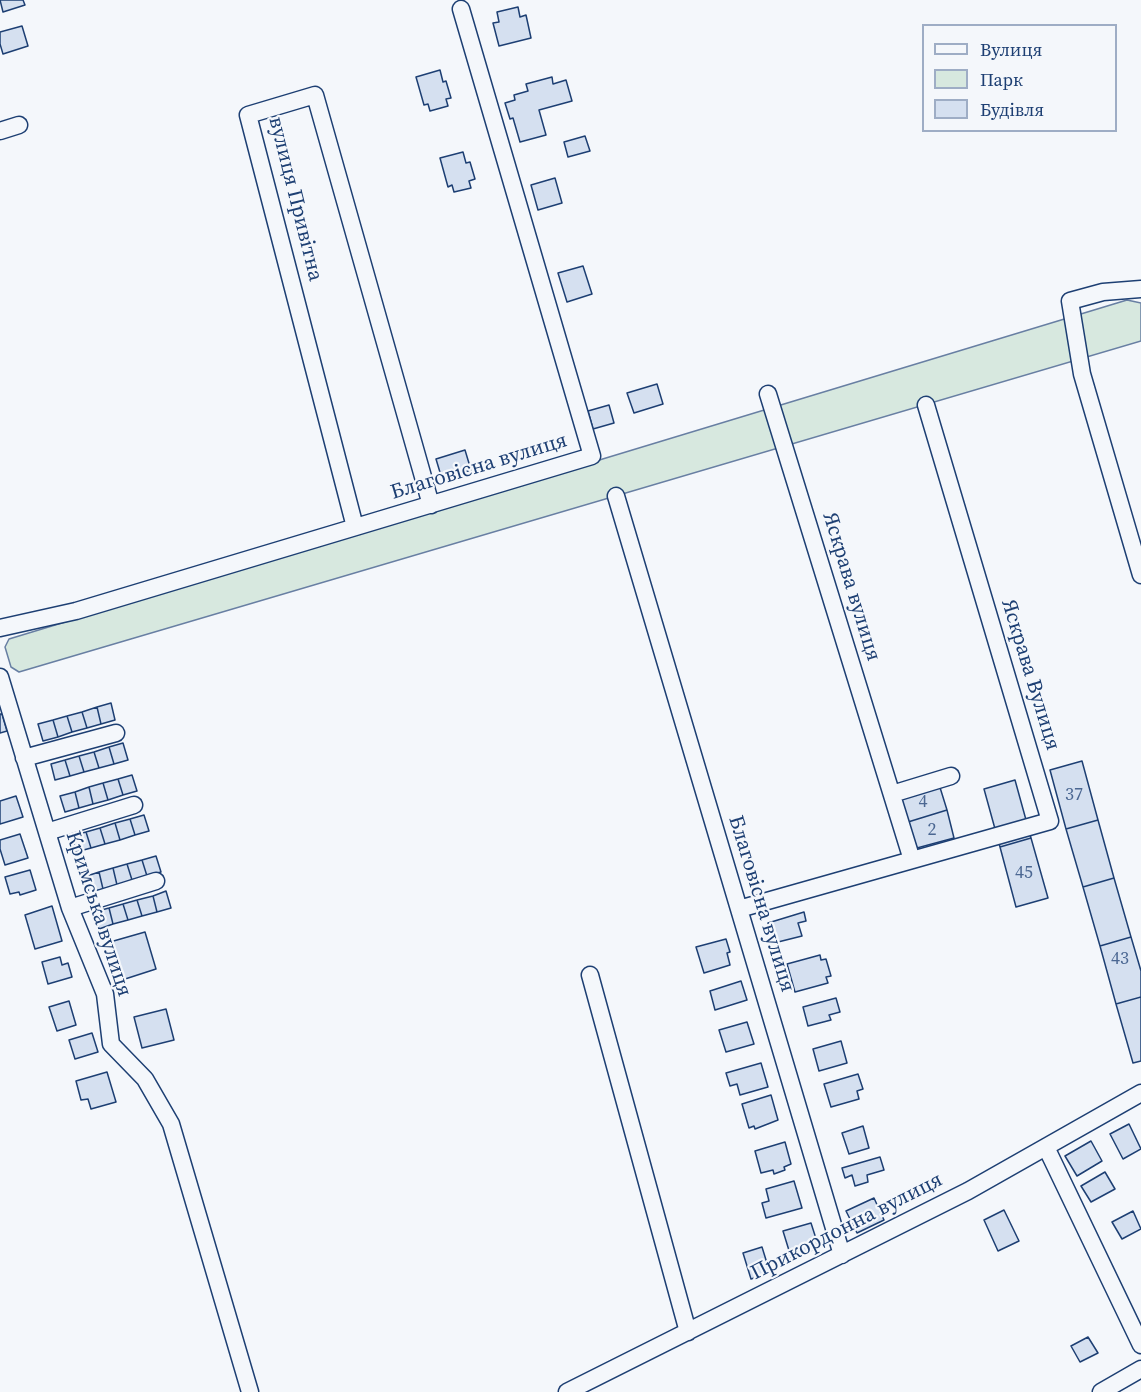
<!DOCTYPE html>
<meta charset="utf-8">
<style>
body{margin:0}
#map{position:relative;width:1141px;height:1392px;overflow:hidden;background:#f4f7fb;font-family:"Source Serif 4",serif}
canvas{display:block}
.legend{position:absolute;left:922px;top:24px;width:195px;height:108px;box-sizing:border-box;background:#f4f7fb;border:2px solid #9eadc5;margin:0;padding:8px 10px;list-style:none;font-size:18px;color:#1d3f73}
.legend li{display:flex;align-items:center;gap:12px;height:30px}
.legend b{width:30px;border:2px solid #9eadc5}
</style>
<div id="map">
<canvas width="1141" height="1392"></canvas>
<ul class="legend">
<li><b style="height:8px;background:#f4f7fb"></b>Вулиця</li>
<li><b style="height:16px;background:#d7e8df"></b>Парк</li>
<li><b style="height:16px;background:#d5e0f0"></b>Будівля</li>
</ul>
</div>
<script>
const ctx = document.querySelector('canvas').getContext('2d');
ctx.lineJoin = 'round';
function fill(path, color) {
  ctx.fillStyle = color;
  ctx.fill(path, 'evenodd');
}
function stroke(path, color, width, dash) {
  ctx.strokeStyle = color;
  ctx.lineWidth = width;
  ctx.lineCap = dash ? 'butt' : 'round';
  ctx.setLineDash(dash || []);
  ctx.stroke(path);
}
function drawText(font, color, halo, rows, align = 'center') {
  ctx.font = font + ' "Source Serif 4",serif';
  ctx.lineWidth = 4.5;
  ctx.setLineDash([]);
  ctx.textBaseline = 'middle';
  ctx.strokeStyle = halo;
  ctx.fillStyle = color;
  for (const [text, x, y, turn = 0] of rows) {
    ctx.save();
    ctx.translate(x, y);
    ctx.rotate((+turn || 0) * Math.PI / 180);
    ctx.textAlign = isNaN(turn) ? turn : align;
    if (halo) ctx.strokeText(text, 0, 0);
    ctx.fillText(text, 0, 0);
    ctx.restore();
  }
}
const green = new Path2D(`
 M1127,300L1141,303V341L19,672L11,667L5,647L9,639Z`);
fill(green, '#d7e8df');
stroke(green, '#687fa3', 1.5);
const building = new Path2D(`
 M0,0H23L25,5L3,12Z
 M518,7L520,17L526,15L531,38L499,46L493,23L499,22L497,12Z
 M22,26L28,46L3,54L0,44V32Z
 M440,70L443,82L446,81L451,98L446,99L448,106L430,111L428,104L424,105L416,77Z
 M552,77L553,84L566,80L572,101L539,110L546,135L520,142L513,118L510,119L505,103L515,100L514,95L528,91L526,84Z
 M585,136L590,151L568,157L564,142Z
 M463,152L466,163L470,162L475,179L469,181L471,188L454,192L452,185L448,187L440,158Z
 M555,178L562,203L538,210L531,185Z
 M583,266L592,294L567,302L558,273Z
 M657,384L663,404L634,413L627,393Z
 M609,405L614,423L593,429L588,411Z
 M465,450L471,470L442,479L436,459Z
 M111,703L115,720L101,724L97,707Z
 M97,707L101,724L87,728L82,712Z
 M82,712L87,728L72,732L67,716Z
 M0,714H2L7,731L0,733Z
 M67,716L72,732L58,737L53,720Z
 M53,720L58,737L43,741L38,724Z
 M123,743L128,760L114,764L109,747Z
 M109,747L114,764L99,768L94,752Z
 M94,752L99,768L84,772L79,756Z
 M79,756L84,772L70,776L65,760Z
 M65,760L70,776L55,780L51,764Z
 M1082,761L1098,820L1066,829L1050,770Z
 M132,775L137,791L123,795L118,779Z
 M118,779L123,795L108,800L103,783Z
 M1015,780L1031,838L1000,847L984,789Z
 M938,781L947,810L908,822L900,793Z
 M103,783L108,800L93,804L89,787Z
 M89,787L93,804L79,808L75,792Z
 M75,792L79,808L65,812L60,796Z
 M16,796L23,817L0,824V801Z
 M947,810L954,838L917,848L908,822Z
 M144,815L149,831L135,835L130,819Z
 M130,819L135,835L120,840L115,823Z
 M1098,820L1114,878L1083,887L1066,829Z
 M115,823L120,840L105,844L100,828Z
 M100,828L105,844L91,848L86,832Z
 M86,832L91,848L76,852L72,836Z
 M20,834L28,858L5,865L0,849V840Z
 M1031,838L1048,898L1016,907L1000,847Z
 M156,856L161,872L147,876L142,860Z
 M142,860L147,876L132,880L127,864Z
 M127,864L132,880L117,885L113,868Z
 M113,868L117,885L103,889L99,872Z
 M30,870L36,890L20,895L19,892L10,894L5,877Z
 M99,872L103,889L89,893L84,877Z
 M1114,878L1131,937L1100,946L1083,887Z
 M166,891L171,908L157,912L153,896Z
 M153,896L157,912L142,916L137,900Z
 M137,900L142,916L128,920L123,904Z
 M123,904L128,920L113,924L109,908Z
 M52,906L62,941L35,949L25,915Z
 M109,908L113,924L99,929L94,912Z
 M804,912L806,921L798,923L802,936L774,943L768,923Z
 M145,932L156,969L122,980L110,942Z
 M1131,937L1141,971V997L1116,1004L1100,946Z
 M726,939L730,952L727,953L730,965L704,973L696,947Z
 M820,955L821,960L826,959L831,976L826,977L828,983L795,992L787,964Z
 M60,957L62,965L68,963L72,977L48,984L42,962Z
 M741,981L747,1000L715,1010L710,991Z
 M1141,997V1061L1133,1063L1116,1004Z
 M836,998L840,1012L829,1015L831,1020L808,1026L803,1007Z
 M69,1001L76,1025L57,1031L49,1007Z
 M166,1009L174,1040L142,1048L134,1017Z
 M747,1022L754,1044L726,1052L719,1030Z
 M92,1033L98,1052L75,1059L69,1040Z
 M841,1041L847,1063L819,1071L813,1049Z
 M761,1063L768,1087L740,1095L737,1084L730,1086L726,1073Z
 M107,1072L116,1102L91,1109L88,1099L81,1100L76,1081Z
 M858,1074L863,1089L857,1091L859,1099L831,1107L824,1084Z
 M771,1095L778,1120L755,1129L754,1126L749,1128L742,1104Z
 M1129,1124L1141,1149L1123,1159L1110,1134Z
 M863,1126L869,1148L849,1154L842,1133Z
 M1091,1141L1102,1161L1077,1176L1065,1156Z
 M785,1142L791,1164L784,1167L785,1170L774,1174L773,1170L761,1173L755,1151Z
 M880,1157L884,1170L867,1175L868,1182L855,1186L852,1175L845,1178L842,1168Z
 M1105,1172L1115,1189L1091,1202L1081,1186Z
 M794,1181L802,1208L766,1218L762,1203L769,1201L766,1189Z
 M874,1198L884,1220L857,1233L846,1211Z
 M1004,1210L1019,1241L998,1251L984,1220Z
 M1133,1211L1141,1229L1122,1239L1112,1222Z
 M811,1223L819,1248L791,1257L783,1231Z
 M762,1247L770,1273L751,1279L743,1253Z
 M1088,1337L1098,1353L1080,1362L1071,1346Z`);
fill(building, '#d5e0f0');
stroke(building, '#1d3f73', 1.5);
const minor = new Path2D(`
 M0,131L19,125
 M1141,289L1103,292L1070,301L1082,374L1141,575
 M768,394L912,860
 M616,496L842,1255
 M355,527L248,115L315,95L431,505
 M0,628L76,611L592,456L461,9
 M0,677L70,908L105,994L111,1044L145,1079L171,1124L250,1392
 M24,758L116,733
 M892,794L951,776
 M47,832L134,805
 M70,908L156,881
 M739,909L1050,821L926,405
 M590,975L688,1332
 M1046,1147L1141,1345
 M567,1392L968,1191L1141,1093
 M1101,1392L1141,1369`);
stroke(minor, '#1d3f73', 19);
stroke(minor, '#f4f7fb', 16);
drawText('18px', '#4b6792', null, [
 ["37",1074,795],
 ["4",923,802],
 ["2",932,830],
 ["45",1024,873],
 ["43",1120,959]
]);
drawText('21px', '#1d3f73', '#f4f7fb', [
 ["вулиця Привітна",295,199,76],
 ["Благовісна вулиця",479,467,-17],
 ["Яскрава вулиця",851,587,73],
 ["Яскрава Вулиця",1030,675,73],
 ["Благовісна вулиця",761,904,73],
 ["Кримська вулиця",98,914,72],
 ["Прикордонна вулиця",847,1227,-27]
]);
</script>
